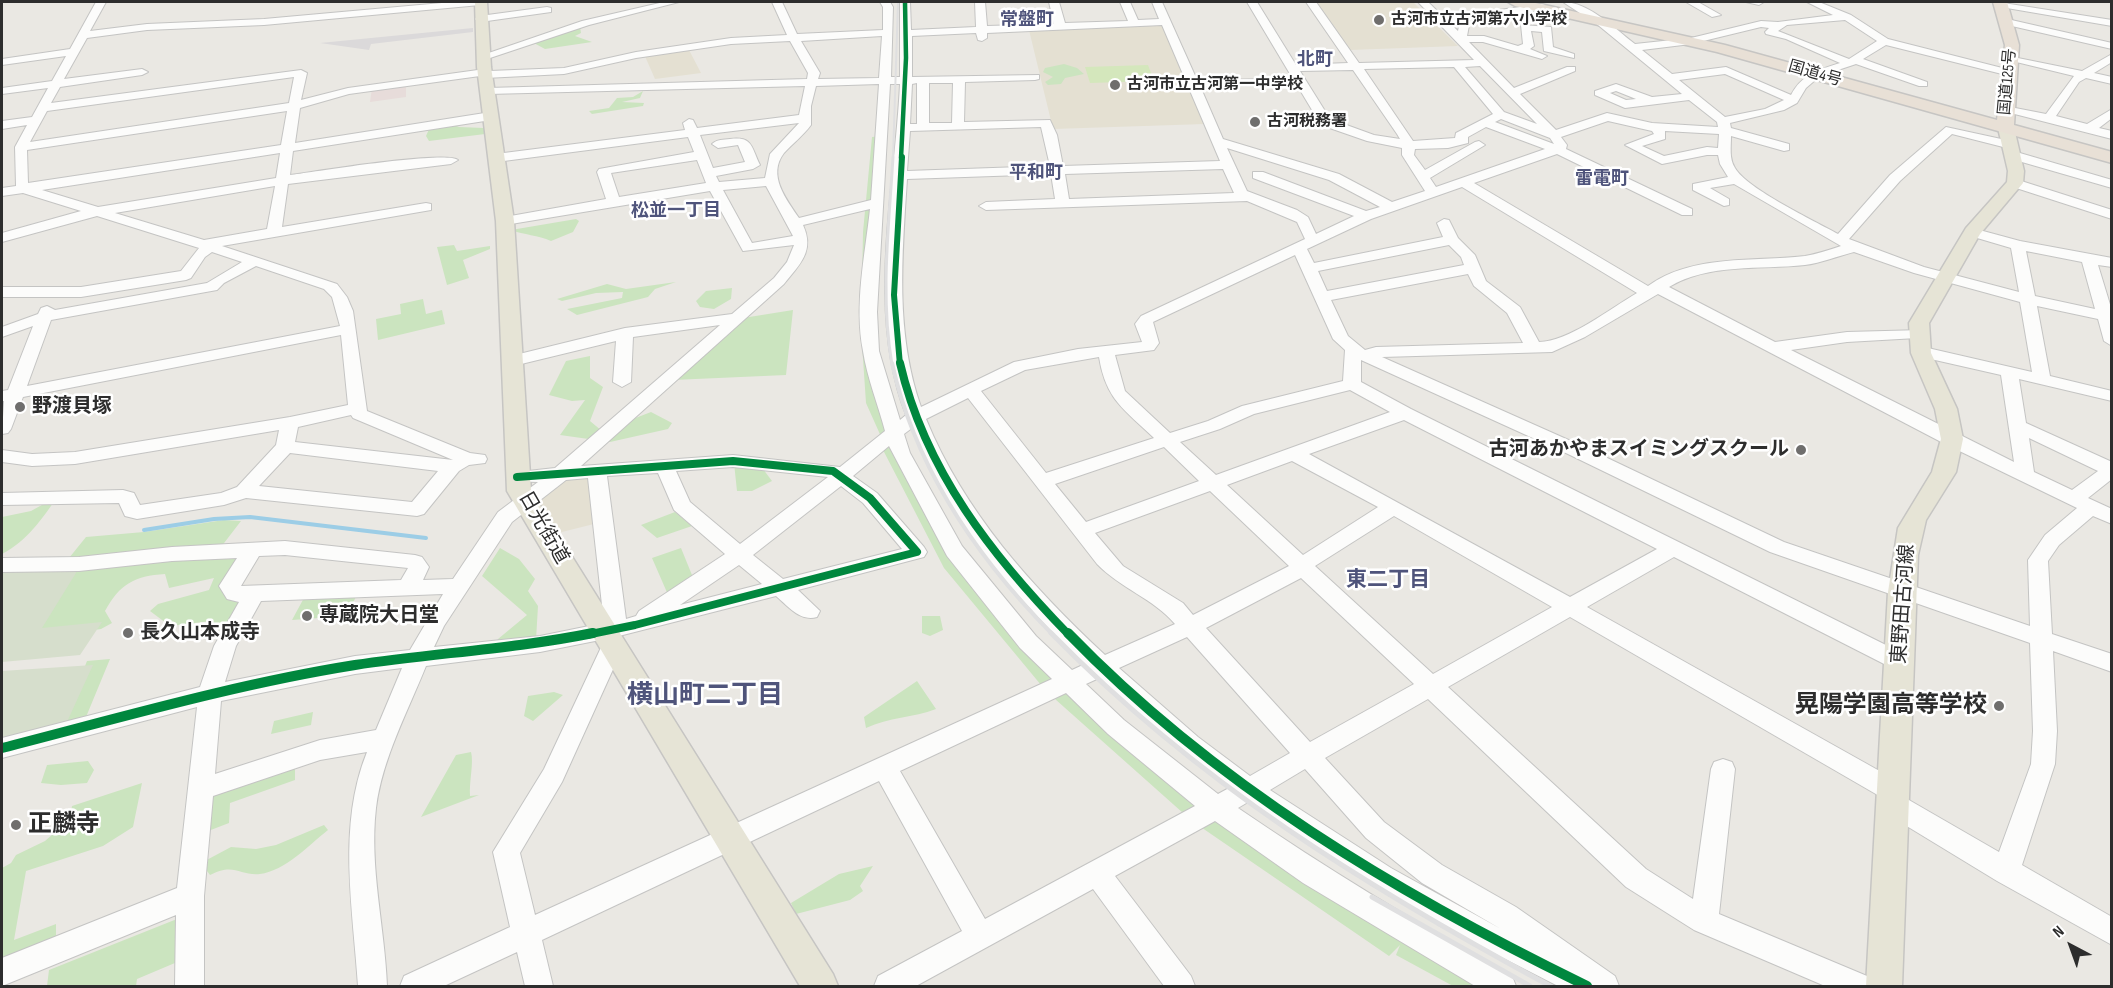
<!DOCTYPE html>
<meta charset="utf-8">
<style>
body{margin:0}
#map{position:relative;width:2113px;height:988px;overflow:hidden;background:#eae8e3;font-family:"Sofia Sans Condensed",sans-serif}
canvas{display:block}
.frame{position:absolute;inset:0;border:3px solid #2d2d2d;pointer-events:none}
.north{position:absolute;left:2041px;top:916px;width:60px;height:60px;-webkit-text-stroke:4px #fff;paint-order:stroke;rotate:319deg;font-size:16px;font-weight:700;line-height:24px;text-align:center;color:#2d2d2d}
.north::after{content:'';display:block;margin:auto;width:21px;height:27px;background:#2d2d2d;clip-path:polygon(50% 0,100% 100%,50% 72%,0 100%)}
</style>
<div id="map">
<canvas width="2113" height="988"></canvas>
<div class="frame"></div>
<div class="north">N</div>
</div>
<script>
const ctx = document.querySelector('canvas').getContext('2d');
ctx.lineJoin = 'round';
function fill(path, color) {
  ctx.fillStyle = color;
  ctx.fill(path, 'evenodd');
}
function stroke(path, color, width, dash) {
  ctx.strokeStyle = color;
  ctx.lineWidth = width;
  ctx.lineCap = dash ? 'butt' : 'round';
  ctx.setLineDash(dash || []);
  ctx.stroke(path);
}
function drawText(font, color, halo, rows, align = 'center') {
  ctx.font = font + ' "Sofia Sans Condensed","Noto Sans JP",sans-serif';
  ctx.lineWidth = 5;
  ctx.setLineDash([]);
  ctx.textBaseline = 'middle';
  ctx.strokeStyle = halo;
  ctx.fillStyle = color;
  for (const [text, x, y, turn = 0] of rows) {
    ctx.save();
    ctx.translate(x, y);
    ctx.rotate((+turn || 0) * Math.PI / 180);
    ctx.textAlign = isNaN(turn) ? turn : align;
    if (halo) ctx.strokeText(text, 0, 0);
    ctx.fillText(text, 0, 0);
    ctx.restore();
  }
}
fill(new Path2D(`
 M473,28V32L371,44L369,50L320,43Z`), '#dbd9da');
fill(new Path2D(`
 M1311,2H1413L1458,46L1350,50Z
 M1163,24L1205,124L1053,129L1029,30Z
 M688,48L701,73L655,79L644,54Z
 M592,477L598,523L558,533L535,499L558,479Z`), '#e4e0d2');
fill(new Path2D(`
 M406,85V97L370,102L372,88Z`), '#e7dcda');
fill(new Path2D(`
 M580,27L581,33L575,36L592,42L545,49L532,42Z
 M1064,64L1077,68L1084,74L1065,78L1061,84L1048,85L1045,82L1053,77L1043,72L1045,68Z
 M643,91L640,98L622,102L644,103L643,106L592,114L589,111L609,108L617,98L633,97Z
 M452,124L459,127L484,128L485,134L429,141L426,136L430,127Z
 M883,136L870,298L892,434L883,441L866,403L861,329L863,232L872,137Z
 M576,219L579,221L573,232L551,241C538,235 524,235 511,230Z
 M454,245L457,251L490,246V249L463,260L469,278L447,285L437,247Z
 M676,282L655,289L648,297L577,315L567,309L622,298L623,292L596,293L562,301L557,299L607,284L626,289Z
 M732,288L731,299L714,309L700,307L696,301L706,291Z
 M423,299L426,314L442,310L445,324L378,340L376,319L401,314L400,304Z
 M793,310L786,375L673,380L743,318Z
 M590,356V378L603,387L590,421L602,431L651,412L672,423L668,429L610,442L560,435L585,400L572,401L549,395L566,361Z
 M894,438L921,495L1067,682L1405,939L1492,986H1453L1396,955L1400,945L1389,956L1192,821L1046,691L944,568L882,448Z
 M734,463L760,465L772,481L752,491H737Z
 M58,496C42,519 27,541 2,554V517L31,511Z
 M675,512L692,526L657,538L641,525Z
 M224,520L241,521L221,547L69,558L86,537L144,532Z
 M500,548L519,559L535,579L528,591L538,606L536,640L495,645L498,639L527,615L482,576Z
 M681,548L694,580L669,597L652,558Z
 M246,553L229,579L249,600L229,631L218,630L211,621L170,626L150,611L158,604L209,590L214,578L169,588L165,574C134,576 120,584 105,611L112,623L101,629L55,636L28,624L61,573Z
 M358,593L346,616L292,620L305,596Z
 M922,616H940L943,630L930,636L922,633Z
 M110,659L86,717L61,728L87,661Z
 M917,681L936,709C913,718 889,717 866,728L864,717Z
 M554,692L563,695L533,721L524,716L528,696Z
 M313,712L311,725L271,734L274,721Z
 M471,752C474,762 469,782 470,796L479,795L421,817L456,755Z
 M88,761L94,770L87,783L61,785L41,783L47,765Z
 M295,762V780L230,803L229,823L203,833L205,793Z
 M142,783L133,827L103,846L26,871L14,940L56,924V947L2,969V868L11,863L16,855L45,841L70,819L72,806Z
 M324,825L328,830C309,845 285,871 260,874C240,876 234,862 210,875L201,863L231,847L256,849L276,845Z
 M873,866L860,886L863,891L850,900L796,914L791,903L839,874Z
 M182,917V960L137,979L136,986H47L49,970Z`), '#cbe4bf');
fill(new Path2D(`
 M17,567L79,568L42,628L102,622L80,655L2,662V570Z
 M93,665L66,724L2,738V671Z`), '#d6decc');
fill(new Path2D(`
 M1148,65L1154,81L1090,83L1085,67Z`), '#d4e7bc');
stroke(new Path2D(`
 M144,530L214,519L250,517L426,538`), '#9ccde6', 4);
const minor = new Path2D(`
 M96,2H106L90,31L147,24L264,19L453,2H485L480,5L264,25L147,30L87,38L64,79L142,69L148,72L142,75L60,87L51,103L301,70L307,73L301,100L348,88L485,69L490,71L564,68L636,52L731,38L787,35L772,2H782L797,34L883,30V7L880,2H890L893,7L891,77H900V2H910L911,30L976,27L975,2H985L987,26L1054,24L1049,2H1059L1065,23L1128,21L1120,2H1130L1138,20L1159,19L1152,2H1162L1197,80L1293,79L1247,2H1257L1296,65L1348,63L1306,2H1316L1359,63L1474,60L1418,2H1428L1458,31L1460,21H1451V17L1541,4L1545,5V9L1470,20L1467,36H1484L1518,46L1523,44L1521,25L1551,27L1553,47L1574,54V58L1544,51L1542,32L1531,31L1534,46L1530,49L1547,56L1542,59L1483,42H1469L1514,88L1567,67H1575V71L1520,94L1556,130L1607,113L1652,123L1718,127L1717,122L1689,100L1625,108L1595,95V91L1616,84L1652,97L1682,94L1598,25L1563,2C1589,2 1615,29 1635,44L1691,38L1761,21L1778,22L1833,15L1807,2H1819L1851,15L1888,39L2014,71L2016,73L2010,76L1886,45L1863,59L1927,82V86H1919L1856,64L1820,76L1806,88L1797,103L1784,110L1730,123L1731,128L1789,144V150L1784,151L1731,136C1731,147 1729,159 1735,168C1747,189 1815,221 1838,234L1890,175L1946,127L2015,142L2017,145L2011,149L1952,134L1900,181L1849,239L1924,267L2019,292L2011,248L1967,235L1965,232L1967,229L1972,228L2020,241L2112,258V267L2098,265L2112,311V346L2104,341L2098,319L2037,306L2050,376L2112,391V401L2019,379L2026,423L2112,462V479L2088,498L2112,509V524L2093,516L2059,545L2048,561L2052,634L2112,654V672L2053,651L2057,731L2055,764L2022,865L2112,917V945L1997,881L1882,811L1878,803L1881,797L1570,617L1448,687L1646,869L1693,899L1711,769L1714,762L1723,759L1732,762L1735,769L1719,914L1867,976L1871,986H1825L1694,930L1626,887L1428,699L1325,758L1384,822L1442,865L1516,907L1615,976L1619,986H1558L1439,925L1372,885L1248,802L1238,808C1327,869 1418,924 1512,976L1516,986H1475L1303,883L1215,821L1115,876L1191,976L1195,986H1164L1093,889L916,986H874L878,976L962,931L879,781L542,940L553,986H525L517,952L444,986H400L404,976L510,927L493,852L544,769L605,639L540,652L426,666C408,711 382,759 376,808C369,867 385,928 387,986H358C353,908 337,826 367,752L320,760L213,796L204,896V986H175L176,915L2,986V958L177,888L197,707L2,758V738L200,687L214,646L239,602L227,599L219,586L237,558L172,561L79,571L2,572V558L79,557L172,547L285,541L415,555L422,557L429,567L423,580L453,579L498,512L538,482L510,481L507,477L510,473L555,468L720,325L633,337L631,382L622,387L613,382L616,341L513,366L507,365L505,361L507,357L625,328L732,314L774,278L787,262L794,245L743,251L710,191L505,225L498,221L505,217L606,199L597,172L599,169L694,152L688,137L496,162L490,158L496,154L685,130L683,123L689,119L693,120L697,128L799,115L805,86L488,94L482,91L488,88L807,79L808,73L790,41L731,44L636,58L564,74L485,78L480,76L349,94L300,108L295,143L491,112L497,116L491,120L293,151L290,175C313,172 447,150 458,160L451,164L288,184L282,227L426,203L431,204V210L222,246L337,284L347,297L353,311L367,411L470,453L485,455L487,459L485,463L469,465L459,471L424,514L417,516L246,498L224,505L137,519L125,516L119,503L2,505V493L123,490L134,493L140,505L221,493L237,487L276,445L279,430L75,464L32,466L2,462V450L32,454L75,452L290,417L348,405L341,335L23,397L11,429L8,433L2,434L4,401H2V391L8,390L33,326L2,337V327L38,314L41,308L47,306L55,310L207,283L242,262L212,252L205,257L191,278L186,280L81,297H2V287H81L181,271L199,248L97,216L2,242V233L81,211L23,193L2,196V188L16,186L15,147L27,125L2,129V121L32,117L48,88L2,94V88L52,81L66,56L2,65V59L70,49ZM1845,20L1877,41L1849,59L1778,31L1787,25ZM1162,25L1220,161L1063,166L1057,135L1050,120L964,122L965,82L1035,80L1039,79V75L912,77V36L976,33L978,40L982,41L987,38V33ZM1761,27L1769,28L1765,32L1766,34L1786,39L1840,63C1818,70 1802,74 1791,95L1726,67L1672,74L1642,50L1691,44ZM882,36L879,78L818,79L820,73L801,41ZM1480,66L1537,124L1504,112L1465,67ZM1454,67L1493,114L1456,133L1455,138L1413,141L1364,69ZM1353,70L1397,134L1400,139L1374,135L1330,119L1300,71ZM1725,74L1784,100L1765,109L1725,117L1679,80ZM294,77L289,103L30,142L47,111ZM917,83V124H910L912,84ZM929,83H953L952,123H929ZM879,84L871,200L799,218C786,199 767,175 784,153C793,143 803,136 811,125V106L816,86ZM890,84H900C895,189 866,313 906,415L900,420L879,351L877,312ZM1297,85L1321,125L1367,141L1402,148V155L1425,191L1392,202L1339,174L1223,139L1200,86ZM1616,91L1636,99L1626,100L1610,93ZM287,111L281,145L28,183L27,150ZM1501,119L1550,138L1554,144L1495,122ZM1608,121L1652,131L1654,134L1625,145L1662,164L1707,155H1718L1720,164L1728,177L1693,184V190L1724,206L1729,205V199L1710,188L1734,184L1841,246C1829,250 1817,254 1805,256C1753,262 1692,254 1648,286L1474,183L1557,154L1682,215H1692V209L1566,149L1567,145L1561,137ZM799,123L770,154L765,178L719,182L716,176L753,169L760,165C751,147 753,136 730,139C723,140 717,139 712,144L718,148L738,145L745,162L713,168L700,135ZM1041,127L1050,166L907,171L910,131ZM1486,127L1545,149L1436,187L1430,178L1485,145L1479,141L1475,142L1425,170L1414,155L1415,149L1448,148L1468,143V137ZM1665,131L1719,134L1718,148L1707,147L1664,156L1642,146L1665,139ZM1227,148L1329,180L1380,207L1366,211L1263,172H1253V178L1354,216L1316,234L1308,217L1297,210L1247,191ZM280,153L276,178L98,207L42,190ZM697,160L706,183L619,197L611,173ZM1223,169L1234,193L1069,199L1065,174ZM1051,174L1055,199L986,202L979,206L986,210L1247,201L1297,222L1305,239L1141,316L1135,324L1142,342L1078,349L1014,362L921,407C895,333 902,256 907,179ZM275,186L267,229L204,240L115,213ZM766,186L793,236L752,243L723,190ZM1462,187L1637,293C1611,308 1568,342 1539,342L1520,307L1486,281L1475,255L1458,238L1449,220L1444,219L1437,223L1443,237L1314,263L1307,249L1371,219ZM870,209C865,255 854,305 863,351C867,378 878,404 885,431L840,467L733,455L581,466L784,284C800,264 815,251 803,225ZM1449,245L1461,257L1464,265L1327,291L1318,271ZM2026,251L2082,262L2095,309L2035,296ZM1854,252L1914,273L2020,302L2032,372L1919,346L1911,351L1913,355L2001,375L2014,462L1791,350L1847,342L1917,338L1925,333L1923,330L1847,332L1775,342L1669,287C1709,263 1760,270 1805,265C1821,263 1838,256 1854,252ZM1295,255L1333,339L1345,350L1343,381L1242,406L1208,421L1170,433L1125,391L1115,355L1154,350L1159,343L1153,322ZM256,266L324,289L332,297L340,326L27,386L51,320L217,290L224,283ZM1468,274L1474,286L1507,313L1523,343L1376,347L1365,350L1348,336L1331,300ZM1658,294L1945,444L2077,508L2045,535L2028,560L2030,626L1784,542L1582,446L1382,357L1552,352L1585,337ZM1099,357C1106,400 1124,409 1154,438L1046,473L981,391L1025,370ZM1361,360L1568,454L1770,552L2030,643L2033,731L2031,764L1999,852L1902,796L1905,791L1901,783L1587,607L1674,557L1892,668L1900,671L1908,668L1911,662L1908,656L1411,409L1361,382ZM1350,390L1390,412L1216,475L1180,442L1220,429L1254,414ZM968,398L1097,564C1120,588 1154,599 1175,624L1105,655C1032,587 964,512 926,419ZM351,415L353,418L453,460L295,442L298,427ZM1404,420L1657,549L1570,597L1309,454ZM912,428C947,520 1015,597 1085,664L1072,670L1036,636L962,546L910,453L904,434ZM2029,438L2098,471L2072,490L2034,472ZM889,446L947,556L1020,648L1052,679L535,915L520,853L562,782L624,645L621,639L615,637L776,596C788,606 800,622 817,617L820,611L798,590L924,557L927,552L924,547L877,493L853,476ZM1164,447L1199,481L1086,522L1055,484ZM290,453L438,471L412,502L259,486ZM1292,461L1378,507L1303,555L1227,485ZM733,467L828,477L740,544L690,502L676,471ZM658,473L674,510L725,554L639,611L636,616L626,619L607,476ZM588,478L604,623L540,636L434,647L444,626L512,522L566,480ZM841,486L863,503L902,549L783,579L753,555ZM1210,491L1289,566L1193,615L1183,603L1123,566L1095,533ZM1394,516L1552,607L1433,674L1315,566ZM285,555L408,568L401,580L241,586L259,556ZM739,565L762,584L680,605ZM1301,578L1414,684L1310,742L1206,628ZM443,594L410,650L355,656L225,682L236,646L261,601ZM1187,637L1290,753L1250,776L1198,737L1119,668ZM402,668L376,730L320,740L215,774L221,701L355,674ZM1099,678L1181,751L1229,788L1218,794L1124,720L1086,684ZM1066,693L1108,734L1195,806L985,919L900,771ZM1305,769L1366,838L1422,883L1501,929L1391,868L1270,790Z
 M664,2H679L589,25L487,59L477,57L582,21Z
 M1686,2H1698L1721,15L1712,17Z
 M1746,2H1764L1759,5Z
 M1997,2L2112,20V26L2001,7L1997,6Z
 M547,7L551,8V12L480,22L475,19L480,16Z
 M2007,19L2112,43V49L2003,24L2002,22Z
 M2112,54V62L2094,73L2112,77V84L2086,78L2079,82L2056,116L2087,124L2112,109V118L2099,128L2112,131V139L1999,110L2005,106L2046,114L2074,76L2008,60V56L2082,71Z
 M2013,151L2112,180V188L2008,158L2007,155Z
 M2015,179L2112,210V219L2010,186L2008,183Z`);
const major = new Path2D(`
 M475,2H487L491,67L514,221L531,491L833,974L838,986H800L507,491L496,221L477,67Z
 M2006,123L2014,128L2024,171L2023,183L1980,234L1929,323L1931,353L1957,409L1963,439L1956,472L1926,520L1918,555L1902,986H1866L1888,592L1898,528L1932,472L1941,439L1935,409L1911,353L1909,323L1966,228L2007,182L2008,171L1998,128Z`);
const highway = new Path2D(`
 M1508,2H1531L1725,45L1997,120L2005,45L1993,2H2007L2019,45L2014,125L2112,152V163L1717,52L1515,6Z`);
stroke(minor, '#c4c4c3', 2);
stroke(major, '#c6c5c3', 3);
stroke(highway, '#c6c5c3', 3);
fill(minor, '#fcfcfb');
fill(major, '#e6e4d6');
fill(highway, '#e8e0d6');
stroke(new Path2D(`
 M893,158L898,2`), '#dfdfe0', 2);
stroke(new Path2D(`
 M892,365C880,295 889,226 893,157`), '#dfdfe0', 3);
stroke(new Path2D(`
 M892,363C915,468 978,559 1053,635`), '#dfdfe0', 4);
stroke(new Path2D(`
 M1051,633C1199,784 1365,886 1550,986
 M1372,897L1530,986`), '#dfdfe0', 5);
stroke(new Path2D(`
 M901,158L906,58L905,2`), '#00873e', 4.5);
stroke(new Path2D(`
 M900,365L894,295L902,157`), '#00873e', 6);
stroke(new Path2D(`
 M900,363C925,471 993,557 1069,635
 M517,477L733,461L833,471L870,498L917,552L635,625L586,635`), '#00873e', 8);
stroke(new Path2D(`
 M1068,633C1215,785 1398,894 1587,986
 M2,748C119,718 236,684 355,665C434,653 514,649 593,633`), '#00873e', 10);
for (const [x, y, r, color] of [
 [1379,20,6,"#6f6e6d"],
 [1115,85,6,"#6f6e6d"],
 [1255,122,6,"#6f6e6d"],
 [20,407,6,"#6f6e6d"],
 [1801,450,6,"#6f6e6d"],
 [307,616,6,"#6f6e6d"],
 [128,633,6,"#6f6e6d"],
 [1999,706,6,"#6f6e6d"],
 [16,825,6,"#6f6e6d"]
]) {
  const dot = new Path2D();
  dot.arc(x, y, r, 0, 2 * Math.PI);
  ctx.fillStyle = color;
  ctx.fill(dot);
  stroke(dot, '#fff', 2);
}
drawText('bold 16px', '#2d2d2d', '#fff', [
 ["古河市立古河第六小学校",1391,20],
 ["古河市立古河第一中学校",1127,85],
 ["古河税務署",1267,122]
], 'left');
drawText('16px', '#2d2d2d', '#fff', [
 ["国道4号",1815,74,16],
 ["国道125号",2008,82,-85]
]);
drawText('bold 18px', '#4f547b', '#fff', [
 ["常盤町",1027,20],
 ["北町",1315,60],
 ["平和町",1036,173],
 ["雷電町",1602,179]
]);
drawText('bold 18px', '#4f547b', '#fff', [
 ["松並一丁目",676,211]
]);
drawText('bold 20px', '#2d2d2d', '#fff', [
 ["野渡貝塚",32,407],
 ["古河あかやまスイミングスクール",1789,450,"right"],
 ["専蔵院大日堂",319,616],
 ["長久山本成寺",140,633]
], 'left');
drawText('20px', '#2d2d2d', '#fff', [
 ["日光街道",543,528,60],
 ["東野田古河線",1904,604,-86]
]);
drawText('bold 21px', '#4f547b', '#fff', [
 ["東二丁目",1388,581]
]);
drawText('bold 24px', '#2d2d2d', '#fff', [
 ["晃陽学園高等学校",1987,706],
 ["正麟寺",28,825,"left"]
], 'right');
drawText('bold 26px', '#4f547b', '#fff', [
 ["横山町二丁目",705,696]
]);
</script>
